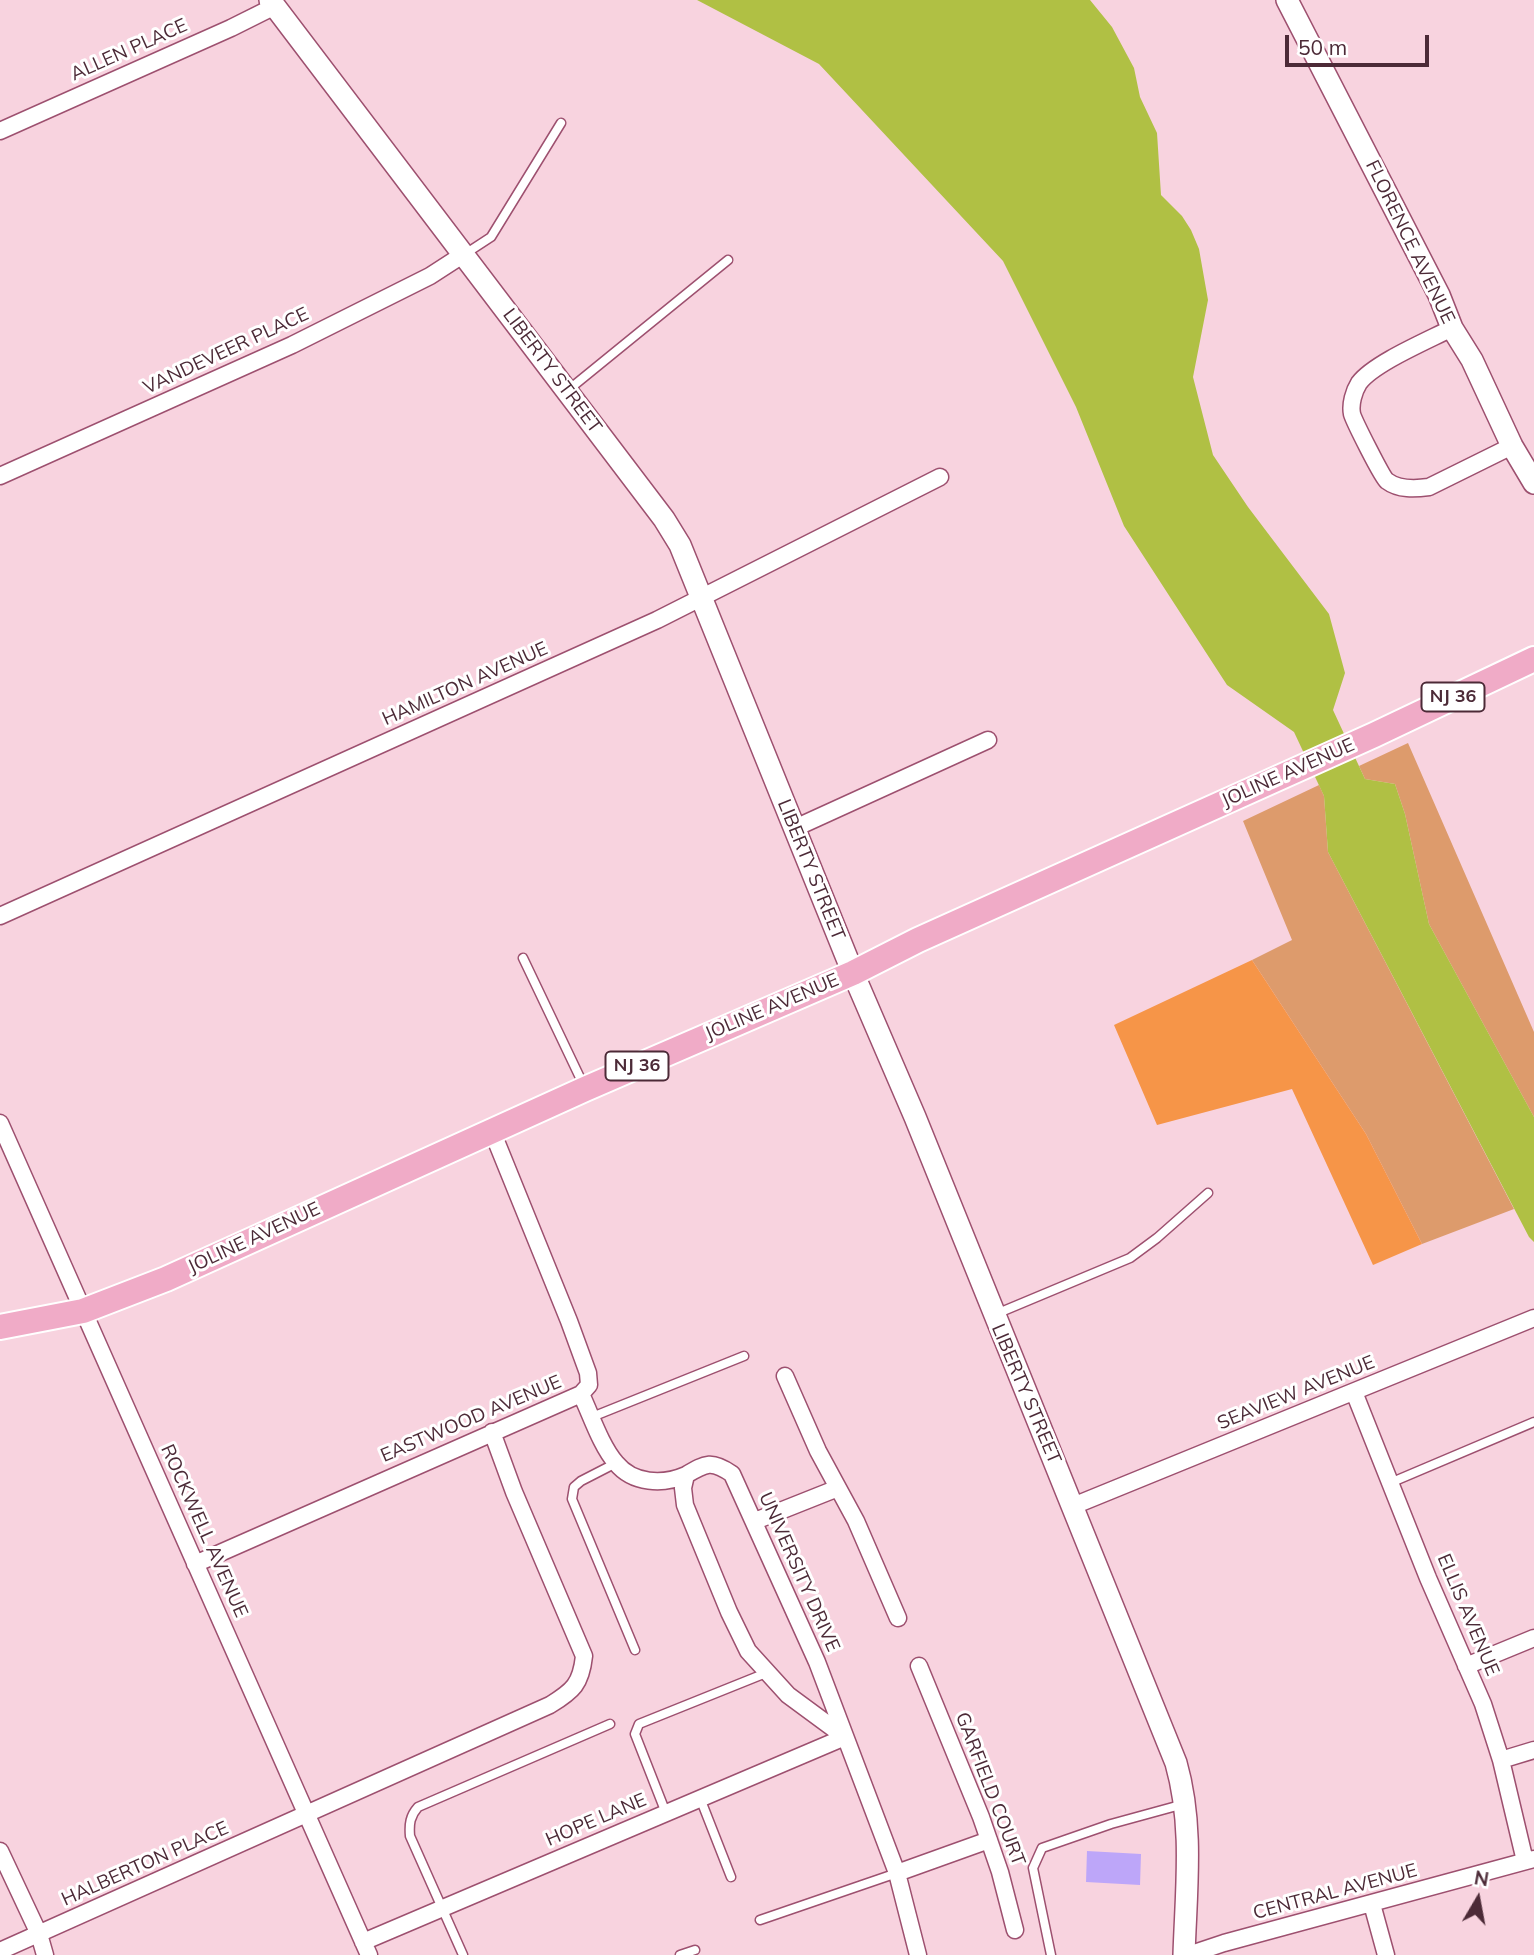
<!DOCTYPE html>
<style>
body{margin:0}
#map{position:relative;width:1534px;height:1955px;overflow:hidden;background:#f8d3df;font-family:Mulish,sans-serif}
canvas{display:block}
.north{position:absolute;left:1443px;top:1864px;width:70px;height:70px;-webkit-text-stroke:5px #fff;paint-order:stroke;rotate:10deg;font-size:19px;font-weight:700;line-height:28px;text-align:center;color:#4c2a37}
.north::after{content:'';display:block;margin:auto;width:24px;height:32px;background:#4c2a37;clip-path:polygon(50% 0,100% 100%,50% 72%,0 100%)}
.scale{position:absolute;left:1285px;top:35px;width:144px;height:32px;box-sizing:border-box;border:4px solid #4c2a37;border-top:0;padding-left:9px;font-size:21px;line-height:24px;white-space:nowrap;color:#4c2a37;-webkit-text-stroke:5px #fff;paint-order:stroke}
</style>
<div id="map">
<canvas width="1534" height="1955"></canvas>
<div class="north">N</div>
<div class="scale">50 m</div>
</div>
<script>
const ctx = document.querySelector('canvas').getContext('2d');
ctx.lineJoin = 'round';
function fill(path, color) {
  ctx.fillStyle = color;
  ctx.fill(path, 'evenodd');
}
function stroke(path, color, width, dash) {
  ctx.strokeStyle = color;
  ctx.lineWidth = width;
  ctx.lineCap = dash ? 'butt' : 'round';
  ctx.setLineDash(dash || []);
  ctx.stroke(path);
}
function drawText(font, color, halo, rows, align = 'center') {
  ctx.font = font + ' Mulish,sans-serif';
  ctx.lineWidth = 6;
  ctx.setLineDash([]);
  ctx.textBaseline = 'middle';
  ctx.strokeStyle = halo;
  ctx.fillStyle = color;
  for (const [text, x, y, turn = 0] of rows) {
    ctx.save();
    ctx.translate(x, y);
    ctx.rotate((+turn || 0) * Math.PI / 180);
    ctx.textAlign = isNaN(turn) ? turn : align;
    if (halo) ctx.strokeText(text, 0, 0);
    ctx.fillText(text, 0, 0);
    ctx.restore();
  }
}
fill(new Path2D(`
 M1408,743L1534,1032V1117L1429,924L1405,814L1395,784L1365,779L1359,766Z
 M1319,785L1324,796L1328,852L1514,1209L1422,1244L1366,1134L1252,960L1292,940L1243,821Z`), '#dd9b6c');
fill(new Path2D(`
 M1252,960L1366,1134L1422,1244L1373,1265L1292,1089L1157,1125L1114,1025Z`), '#f69548');
fill(new Path2D(`
 M697,0H1090L1112,27L1134,68L1140,97L1157,133L1161,195L1182,216L1191,230L1199,249L1208,300L1193,377L1213,455L1248,507L1329,614L1345,673L1333,710L1365,779L1395,784L1405,814L1429,924L1534,1117V1242L1529,1237L1328,852L1324,796L1294,732L1227,685L1124,526L1076,407L1003,261L819,64Z`), '#b0c044');
fill(new Path2D(`
 M1087,1851L1141,1854L1140,1885L1086,1882Z`), '#bda6f9');
const lane = new Path2D(`
 M465,254L491,237L561,123
 M567,391L728,260
 M523,958L584,1086
 M996,1314L1130,1258L1157,1238L1208,1193
 M592,1417L744,1356
 M616,1463L581,1481L574,1487L572,1499L635,1650
 M1390,1483L1534,1422
 M700,1798L731,1877
 M666,1813L635,1734L639,1724L766,1673
 M760,1920L897,1873
 M463,1955L410,1836C409,1824 410,1816 418,1807L610,1724
 M680,1955L695,1950
 M1051,1955L1033,1868L1042,1848L1111,1824L1184,1804`);
const street = new Path2D(`
 M0,131L231,28L275,6
 M1452,328C1429,340 1374,363 1359,383C1354,391 1350,404 1352,414C1354,421 1382,477 1387,481C1399,490 1415,489 1429,487L1512,446
 M0,476L292,345L430,276L464,254
 M795,828L988,740
 M0,916L657,620L940,477
 M0,1123L369,1955
 M785,1376L818,1451L856,1521L898,1618
 M1354,1392L1428,1578L1483,1704L1501,1760L1525,1861
 M581,1394C591,1415 601,1446 616,1463C633,1484 663,1485 686,1475
 M1073,1506L1534,1318
 M755,1521L838,1488
 M195,1564L581,1394L589,1385L588,1373L569,1321L492,1131
 M919,1666L981,1817L1000,1872L1015,1930
 M1466,1666L1534,1638
 M845,1737L788,1695L748,1651L729,1612L685,1505L683,1488L686,1475C706,1463 712,1460 732,1474L817,1662L897,1873L918,1955
 M1501,1760L1534,1750
 M0,1851L39,1934L45,1955
 M897,1873L989,1840
 M1372,1904L1386,1955
 M363,1942L845,1737
 M0,1951L550,1705C573,1691 581,1684 584,1656L514,1492L492,1432
 M1188,1955L1224,1943L1534,1859`);
const secondary = new Path2D(`
 M270,0L664,519L680,545L853,973L915,1117L1176,1763C1194,1826 1186,1890 1184,1955
 M1287,0L1439,295L1452,328L1472,360L1512,446L1534,483`);
const primary = new Path2D(`
 M0,1327L83,1311L166,1279L585,1089L853,973L918,940L1374,735L1534,659`);
stroke(lane, '#9d506f', 11);
stroke(street, '#9d506f', 19);
stroke(secondary, '#9d506f', 24);
stroke(primary, '#fff', 28);
stroke(lane, '#fff', 8);
stroke(street, '#fff', 16);
stroke(secondary, '#fff', 21);
stroke(primary, '#f0abc7', 24);
for (const [x, y, w] of [
 [1453,697,63],
 [637,1066,63]
]) {
  const box = new Path2D();
  box.roundRect(x - w / 2, y - 14.5, w, 29, 5);
  ctx.fillStyle = '#fff';
  ctx.fill(box);
  stroke(box, '#4c2a37', 2);
}
drawText('bold 18px', '#4c2a37', null, [
 ["NJ 36",1453,697],
 ["NJ 36",637,1066]
]);
drawText('19px', '#4c2a37', '#fff', [
 ["ALLEN PLACE",129,50,-24],
 ["FLORENCE AVENUE",1410,242,64],
 ["VANDEVEER PLACE",226,351,-25],
 ["LIBERTY STREET",552,371,53],
 ["HAMILTON AVENUE",465,684,-24],
 ["JOLINE AVENUE",1288,773,-24],
 ["LIBERTY STREET",811,870,68],
 ["JOLINE AVENUE",772,1007,-23],
 ["JOLINE AVENUE",254,1238,-25],
 ["SEAVIEW AVENUE",1296,1393,-22],
 ["LIBERTY STREET",1026,1394,67],
 ["EASTWOOD AVENUE",471,1419,-23],
 ["ROCKWELL AVENUE",204,1531,66],
 ["UNIVERSITY DRIVE",799,1572,66],
 ["ELLIS AVENUE",1468,1615,67],
 ["GARFIELD COURT",990,1789,69],
 ["HOPE LANE",596,1820,-23],
 ["HALBERTON PLACE",145,1864,-24],
 ["CENTRAL AVENUE",1335,1892,-15]
]);
</script>
